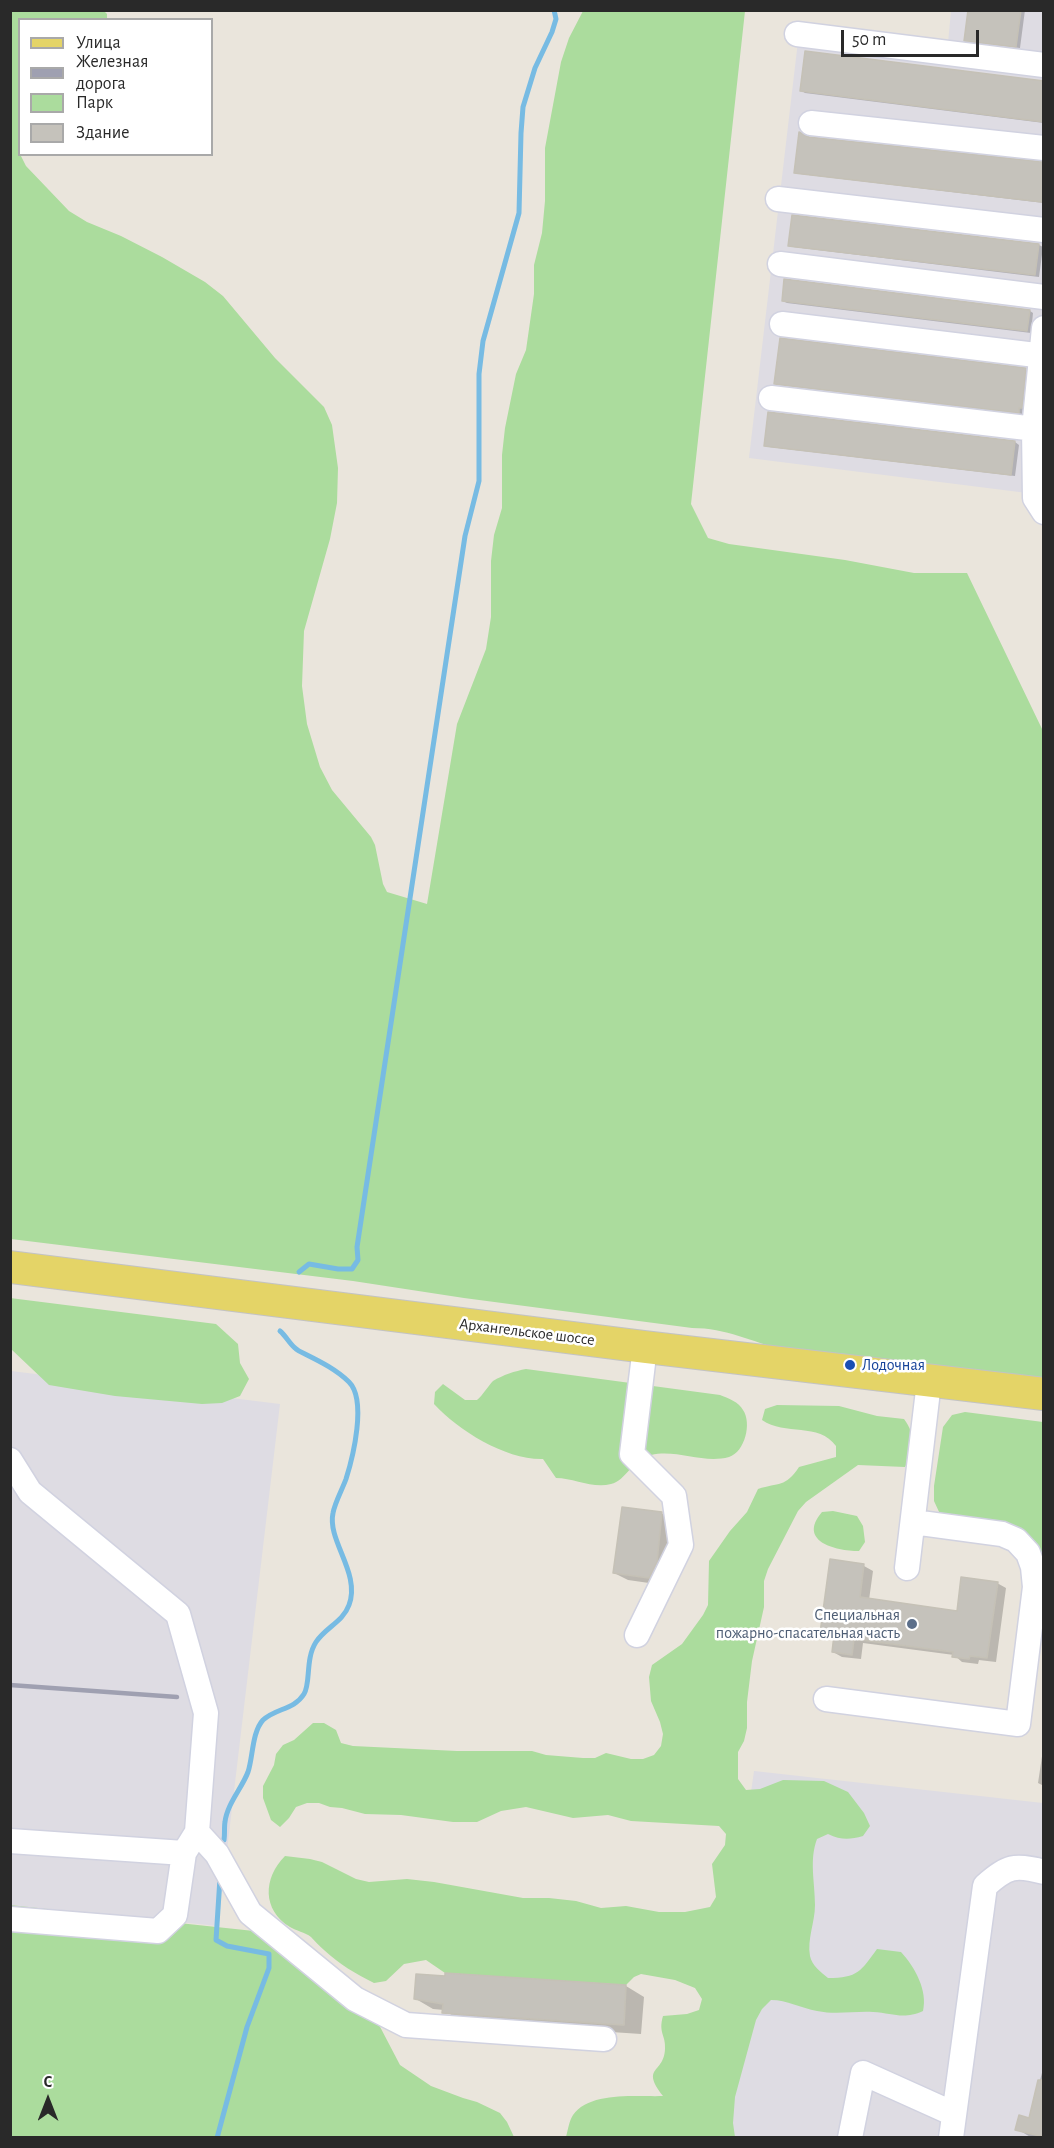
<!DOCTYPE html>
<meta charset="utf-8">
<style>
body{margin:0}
#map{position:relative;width:1054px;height:2148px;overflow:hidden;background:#eae5dc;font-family:"Alegreya Sans",sans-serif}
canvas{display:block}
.frame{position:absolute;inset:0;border:12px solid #292929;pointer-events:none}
.legend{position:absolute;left:18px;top:18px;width:195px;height:138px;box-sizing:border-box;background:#fff;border:2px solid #a9a9a9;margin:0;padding:8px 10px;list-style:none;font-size:18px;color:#292929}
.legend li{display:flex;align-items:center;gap:12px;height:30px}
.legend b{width:30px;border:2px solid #a9a9a9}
.north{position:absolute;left:18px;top:2070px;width:60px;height:60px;-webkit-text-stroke:4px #fff;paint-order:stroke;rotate:0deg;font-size:16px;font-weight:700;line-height:24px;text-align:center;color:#292929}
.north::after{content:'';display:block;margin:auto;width:21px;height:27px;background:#292929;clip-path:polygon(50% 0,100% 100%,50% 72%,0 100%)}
.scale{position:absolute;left:841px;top:30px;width:138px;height:27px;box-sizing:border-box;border:3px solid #292929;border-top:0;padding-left:8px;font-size:18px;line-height:21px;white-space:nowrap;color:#292929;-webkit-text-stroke:4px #fff;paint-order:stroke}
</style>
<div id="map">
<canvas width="1054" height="2148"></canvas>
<div class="frame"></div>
<ul class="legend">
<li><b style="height:8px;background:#e4d467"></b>Улица</li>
<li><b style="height:8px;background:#9fa0b1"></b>Железная дорога</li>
<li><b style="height:16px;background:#abdc9d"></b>Парк</li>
<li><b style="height:16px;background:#c5c2bb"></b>Здание</li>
</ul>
<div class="north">С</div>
<div class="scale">50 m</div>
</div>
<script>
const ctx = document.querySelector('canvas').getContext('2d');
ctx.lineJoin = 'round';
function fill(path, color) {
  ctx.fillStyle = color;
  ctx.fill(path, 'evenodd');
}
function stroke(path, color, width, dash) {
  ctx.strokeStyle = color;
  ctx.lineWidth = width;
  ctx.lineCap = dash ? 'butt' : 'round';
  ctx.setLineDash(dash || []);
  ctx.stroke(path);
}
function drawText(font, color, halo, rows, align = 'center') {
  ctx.font = font + ' "Alegreya Sans",sans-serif';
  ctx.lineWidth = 5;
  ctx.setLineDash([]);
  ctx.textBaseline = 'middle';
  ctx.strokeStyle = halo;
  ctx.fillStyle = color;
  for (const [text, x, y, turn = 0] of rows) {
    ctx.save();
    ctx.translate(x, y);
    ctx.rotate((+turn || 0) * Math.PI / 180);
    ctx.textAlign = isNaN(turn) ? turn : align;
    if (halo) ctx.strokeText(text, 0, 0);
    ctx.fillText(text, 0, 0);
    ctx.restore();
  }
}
fill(new Path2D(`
 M951,11H1043V495L749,458L800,24L948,43Z
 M11,1371L280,1404L218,1926L11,1905Z
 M754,1771L1043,1803V2137L702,2138Z`), '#dedce3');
fill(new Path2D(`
 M103,10L107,14V19L20,20V154L26,166L69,211L87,222L121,236L162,257L205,282L223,296L275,358L324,407L332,425L338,468L337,503L330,539L304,631L302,686L307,724L320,767L332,790L371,837L375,845L383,884L387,892L427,904L457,724L486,649L491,617V561L494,535L502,508V455L505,428L516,374L526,350L534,294V265L542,233L545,201V148L561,62L569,38L583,11H745L691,504L708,538L729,544L845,560L914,573H967L1043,731V1382L784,1350C752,1342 726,1328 692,1328L464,1298L353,1281L11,1239V11Z
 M10,1298L216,1324L238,1344L240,1363L249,1379L240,1396L222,1403L202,1404L115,1396L49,1385L11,1349Z
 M526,1369L720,1395C728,1398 739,1402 743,1410C752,1423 745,1452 729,1457C703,1464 677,1449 651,1455C633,1458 626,1481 611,1484C593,1489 574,1478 556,1478L543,1459C506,1460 459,1431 434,1404L435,1392L443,1384L465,1400H477C483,1395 488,1386 493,1381C503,1375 515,1371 526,1369Z
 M777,1405L839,1406L877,1416L904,1419C916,1435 915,1451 905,1467L858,1465L806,1502L798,1511L768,1569L764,1581V1607L752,1661L747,1702V1728L744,1741L738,1752V1779L746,1790L760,1789L783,1780L824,1781L848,1792L864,1813L870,1826L863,1836C849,1840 841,1840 828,1834L817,1839C809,1860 815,1882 815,1905C815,1922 807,1939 810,1956C812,1966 821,1972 828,1978C858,1978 861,1971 877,1949L901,1952C915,1967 928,1991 923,2011C903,2020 893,2013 873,2012C854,2011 836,2015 817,2011C801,2008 787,2000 771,2000L762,2009L756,2020L735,2097L733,2123L735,2137H566C568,2130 569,2121 573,2115C590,2091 637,2097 663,2096C640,2066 664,2074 665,2049C666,2035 658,2033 663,2016L687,2014L699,2010L702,1999L695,1988L675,1980L641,1974L634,1977L626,1985L445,1973L426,1960L404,1964L386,1981L374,1983C356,1974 339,1964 324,1950C319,1946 315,1941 311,1937C305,1932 296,1931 290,1927C262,1910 263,1878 285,1856L310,1859L322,1862L356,1879L369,1882L407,1879L434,1882L523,1898H549L576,1901L601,1908L626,1906L659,1912H685L710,1907L716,1897L712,1864L725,1845L726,1834L719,1826L631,1821L608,1815L573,1818L526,1807L501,1811L477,1822H453L401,1815L365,1814L342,1808L330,1807L319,1803H307L296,1807L289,1818L280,1827L271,1820L263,1798V1786L274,1765L276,1754L283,1745L294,1740L313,1723H324L336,1730L341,1743L353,1746L457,1751H532L546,1755L583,1758H595L606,1753L631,1759H643L654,1755L661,1746L663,1734L660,1722L651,1701L649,1677L652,1665L682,1644L703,1615L708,1605L709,1561L730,1531L747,1512L758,1489C779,1482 785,1488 799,1467L836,1457V1446C819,1422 785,1436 762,1420L765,1409Z
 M965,1412L1043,1422V1600L1033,1551L940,1514L934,1501V1486L943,1427L952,1415Z
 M833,1511L857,1516L863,1526L865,1542L859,1551C835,1551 797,1541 822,1512Z
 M10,1905L282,1934L377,2021L400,2065L431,2086L463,2098L477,2102L500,2113L507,2122L514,2137H11Z`), '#abdc9d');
fill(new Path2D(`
 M969,10H1025L1020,48L969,42L965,40Z
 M1044,82V123L805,93L802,91Z
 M809,139L1044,163V203L800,174L796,172Z
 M789,245H1039L1043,247L1039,277L793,247Z
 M783,301L1030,311L1033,313L1031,333L787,303Z
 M1025,370L1029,372L1025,410L1023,409L1022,414L779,385L776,383Z
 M1015,442L1019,445L1015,476L769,447L765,445Z
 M661,1513L675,1521L663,1585L628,1580L614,1573Z
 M831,1561L864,1566L873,1571L869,1600L958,1612L997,1583L1006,1588L996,1662L979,1660L978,1664L962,1662L954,1655L863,1643L861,1659L842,1657L833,1652L835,1638L821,1632Z
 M1044,1743V1786L1038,1783Z
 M446,1975L626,1986L644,1997L641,2034L462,2022L444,2010L433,2009L416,1999L446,1978Z
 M1044,2065V2138H1032L1017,2129L1030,2119Z`), '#0003');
stroke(new Path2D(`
 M299,1272L309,1264L338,1269H352L358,1260L357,1247L465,536L479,481V374L483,341L519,213L521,133L523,107L535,68L552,32L556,19L554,10
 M224,1840C225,1834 224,1827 225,1822C227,1804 242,1788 248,1772C253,1757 252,1732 263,1720C276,1708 294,1710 304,1694C311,1683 305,1659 316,1642C326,1627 343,1622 349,1605C361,1573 327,1541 333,1513C335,1502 342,1490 346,1479C353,1457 367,1400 349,1382C337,1370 321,1362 307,1355C303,1353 298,1351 295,1348C289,1343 286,1336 280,1331
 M217,2138L247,2027L269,1968V1954L227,1946L216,1940L220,1878`), '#77bbe3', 5);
const building = new Path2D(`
 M968,10H1021L1016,47L964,41Z
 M805,51L1044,81V122L800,91Z
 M799,132L809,137L1044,162L1042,202L794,173Z
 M792,215L1039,244L1035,275L788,246Z
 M784,279L1030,310L1027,331L782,301Z
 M780,338L1026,368L1022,408H1019V413L774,384Z
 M768,412L1015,441L1011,475L764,446Z
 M622,1507L662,1512L657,1562L649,1578L613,1573Z
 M830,1559L864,1564L860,1597L957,1611L961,1577L998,1582L987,1658L970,1656L969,1659L952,1657L953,1652L854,1639L852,1655L832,1652L834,1635L820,1633Z
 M445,1973L626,1985L624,2025L442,2013L443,2004L414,1999L416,1974L445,1976Z
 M1038,2080H1044V2137L1015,2130L1019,2115L1029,2118Z`);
fill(building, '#c5c2bb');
stroke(building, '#c5c1b6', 1.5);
const minor = new Path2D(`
 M797,34L1044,65
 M811,123L1044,148
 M778,199L1044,230
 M780,264L1044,297
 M782,324L1044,356
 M1044,328L1034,429L1035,498L1044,512
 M771,398L1044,430
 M10,1460L30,1492L178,1614L206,1713L197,1832L184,1853L175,1915L158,1931L10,1919
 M907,1568L929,1382
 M637,1635L681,1545L674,1496L632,1454L645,1347
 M826,1699L1018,1724L1035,1587L1033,1567L1028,1553L1016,1540L1002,1534L913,1522
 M197,1832L217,1854L250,1913L355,1999L406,2025L604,2039
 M10,1841L184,1853
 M850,2138L863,2073L954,2114
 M951,2138L985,1886C1007,1866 1015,1864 1044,1872`);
const major = new Path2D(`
 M10,1267L645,1347L1044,1394`);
stroke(minor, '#d1d2e0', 27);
stroke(major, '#c3c3c3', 34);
stroke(minor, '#fff', 24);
stroke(major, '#e4d467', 32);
stroke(new Path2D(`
 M10,1685L177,1697`), '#9fa0b1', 4.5);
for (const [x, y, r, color] of [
 [850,1365,6,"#1a4fb4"],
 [912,1624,6,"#5c6f8a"]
]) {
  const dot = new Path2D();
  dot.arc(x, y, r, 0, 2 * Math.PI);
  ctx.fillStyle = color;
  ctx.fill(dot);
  stroke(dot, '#fff', 2);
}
drawText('16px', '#292929', '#fff', [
 ["Архангельское шоссе",527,1332,7]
]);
drawText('16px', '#164399', '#fff', [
 ["Лодочная",862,1365]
], 'left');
drawText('16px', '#4e5e75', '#fff', [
 ["Специальная",900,1615],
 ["пожарно-спасательная часть",900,1633]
], 'right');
</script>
